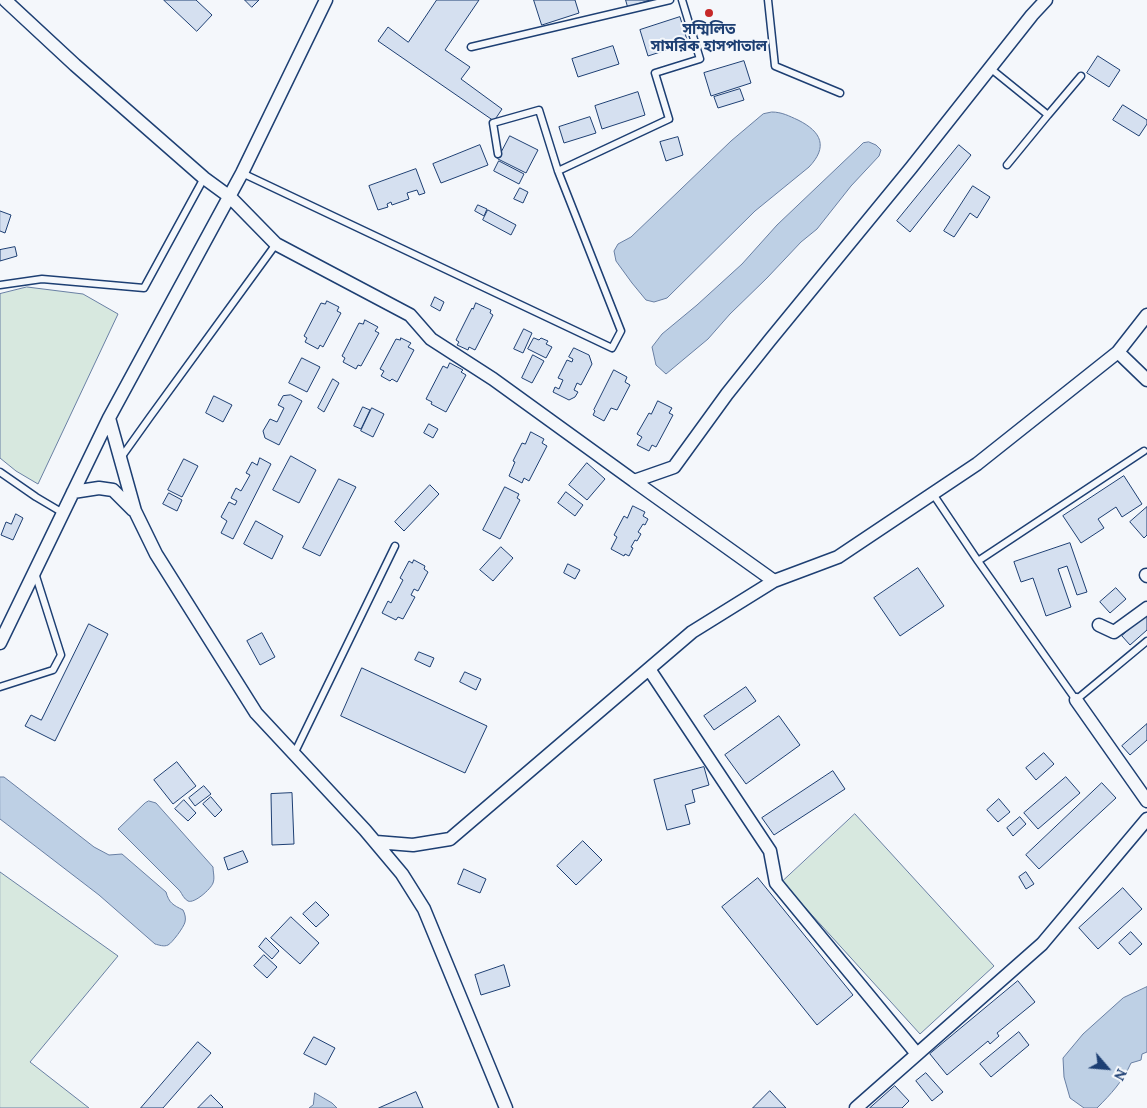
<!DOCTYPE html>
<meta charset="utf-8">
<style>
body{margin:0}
#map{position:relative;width:1147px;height:1108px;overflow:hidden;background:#f4f7fb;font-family:Lora,serif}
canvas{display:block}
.north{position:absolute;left:1082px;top:1043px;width:50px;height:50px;-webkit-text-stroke:4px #f4f7fb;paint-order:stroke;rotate:117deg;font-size:14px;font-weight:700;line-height:20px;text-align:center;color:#1d3f73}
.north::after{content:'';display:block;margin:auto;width:18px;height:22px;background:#1d3f73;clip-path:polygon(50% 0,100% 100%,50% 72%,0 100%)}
</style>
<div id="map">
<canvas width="1147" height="1108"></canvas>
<div class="north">N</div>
</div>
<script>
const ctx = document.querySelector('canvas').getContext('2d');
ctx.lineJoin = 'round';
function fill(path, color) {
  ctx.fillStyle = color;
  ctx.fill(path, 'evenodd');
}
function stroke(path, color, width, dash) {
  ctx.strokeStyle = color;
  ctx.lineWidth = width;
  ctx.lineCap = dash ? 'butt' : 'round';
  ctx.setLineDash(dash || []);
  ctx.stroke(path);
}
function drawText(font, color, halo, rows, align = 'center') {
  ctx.font = font + ' Lora,"Noto Sans Bengali",serif';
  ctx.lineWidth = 4;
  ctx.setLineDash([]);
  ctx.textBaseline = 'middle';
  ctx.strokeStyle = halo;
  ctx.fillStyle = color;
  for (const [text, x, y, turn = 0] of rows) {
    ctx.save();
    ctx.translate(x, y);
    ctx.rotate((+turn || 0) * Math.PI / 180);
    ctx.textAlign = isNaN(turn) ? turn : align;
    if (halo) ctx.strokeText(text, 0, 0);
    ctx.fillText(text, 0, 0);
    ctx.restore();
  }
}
const green = new Path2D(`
 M27,287L83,294L118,314L38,484L16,471L0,458V294Z
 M855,814L994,966L920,1034L782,882Z
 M0,872L118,956L30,1062L89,1108H0Z`);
fill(green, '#d7e8df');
stroke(green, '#687fa3', 1);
const water = new Path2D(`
 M772,112C782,112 789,116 798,120C822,132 828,147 809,167L755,211L667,298L654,302L646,300L632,283L616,261L614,251L618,244L631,237L731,141L763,114Z
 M869,142L876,145L881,150L879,156L851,186L817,229L801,242L767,278L730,314L708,339L666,374L656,365L652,347L662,334L697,305L742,264L777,225L859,147L863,143Z
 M0,777H4L94,847L109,855L122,854L166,892C169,903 173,905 183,910C185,914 186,918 185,922C184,927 172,943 168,945C164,947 159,945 155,944L99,895L0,819Z
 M149,801L156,803L213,867C213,872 215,878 213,883C211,889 194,904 188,901C184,899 182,894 180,891L118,829L145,803Z
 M1147,987V1052L1142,1054L1141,1060L1131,1063C1123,1081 1111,1094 1097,1108H1084L1070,1098L1064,1077L1063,1058L1083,1034L1123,998Z
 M315,1093L332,1103L337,1108H309L313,1105Z`);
fill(water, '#bed0e5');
stroke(water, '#687fa3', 1);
const building = new Path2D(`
 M164,0H196L212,15L197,31Z
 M245,0H259L252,7Z
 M437,0H479L445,50L470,67L461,79L502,109L494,121L378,41L388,27L408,42Z
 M534,0H575L579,13L542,25Z
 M626,0H650L628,7Z
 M680,17L688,43L648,56L640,30Z
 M613,46L619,64L578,77L572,59Z
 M1098,56L1120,70L1109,87L1087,73Z
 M744,61L751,83L711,96L704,73Z
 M740,89L744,100L718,108L714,97Z
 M638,92L645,115L602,129L595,106Z
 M1123,105L1147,120V124L1139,136L1113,120Z
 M590,117L596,133L564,143L559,127Z
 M510,136L538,150L526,173L498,159Z
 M678,137L683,155L666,161L660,142Z
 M480,145L488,165L441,183L433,164Z
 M959,145L971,155L910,232L897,221Z
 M499,161L524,174L519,184L494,171Z
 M416,169L425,193L419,195L417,190L407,193L409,199L392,205L391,202L387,204L388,207L378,210L369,186Z
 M973,186L990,197L977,218L970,213L954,237L944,231Z
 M520,188L528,192L523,203L514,199Z
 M478,205L487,209L484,216L475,211Z
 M488,210L516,225L511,235L483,220Z
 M0,211L11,215L5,233L0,231Z
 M15,247L17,256L0,261V250Z
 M435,297L444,302L440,311L431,306Z
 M327,301L339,307L337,311L341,313L323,347L320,345L318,349L305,342L307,338L304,336L321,303L325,304Z
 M476,303L491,310L490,313L493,315L475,350L469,347L468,350L457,345L459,342L456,340L472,308L473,309Z
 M365,320L378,327L375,331L379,333L361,366L358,365L356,369L343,362L345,358L342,356L359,323L363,324Z
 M524,329L532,333L523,353L514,349Z
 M401,338L411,343L408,347L414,350L397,382L392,379L390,381L381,376L384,371L380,369L396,339L400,340Z
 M534,338L539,340L541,338L548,341L546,344L552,347L546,358L528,349Z
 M574,348L589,355L592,364L581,385L577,383L574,390L578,392L575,397L569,400L553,392L555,387L559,389L563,380L558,378L567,360L572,362L573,359L569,357Z
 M533,355L544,361L532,383L522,378Z
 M302,358L320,367L307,392L289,383Z
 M450,363L463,370L461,372L466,375L446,412L431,404L432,402L426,399L443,366L447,368Z
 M614,370L627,377L625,382L630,385L617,410L611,408L604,421L593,415L595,411L594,410Z
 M333,379L339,383L324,412L318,408Z
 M291,395L302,401L279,445L265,438L263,431L270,419L277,422L284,408L278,405L283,396Z
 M214,396L232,405L223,422L206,413Z
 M658,401L672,408L669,413L673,415L656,447L652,445L649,451L637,445L642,437L637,434L649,413L651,414Z
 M363,407L370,410L361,429L354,426Z
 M372,408L384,414L373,437L361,431Z
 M429,424L438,429L433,438L424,433Z
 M531,432L544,439L542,443L547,446L529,481L524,478L522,483L509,476L515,462L513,461L522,443L525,444Z
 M291,456L316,470L299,503L273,490Z
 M260,458L271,464L233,539L221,533L227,521L221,517L229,502L235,505L237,501L231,498L236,488L241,491L250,475L246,473L252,462L257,465Z
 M184,459L198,466L182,497L168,490Z
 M587,463L605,479L587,500L569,485Z
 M1124,476L1142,504L1122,517L1116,507L1098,519L1104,528L1081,543L1063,516Z
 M339,479L356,487L320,556L303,548Z
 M430,485L439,494L404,531L395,522Z
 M505,487L519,494L517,498L520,500L500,539L483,530Z
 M566,492L583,505L575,516L558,503Z
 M169,493L182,500L177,511L163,504Z
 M633,506L645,512L643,516L648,519L645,525L643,524L638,532L641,534L637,541L635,540L631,547L633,548L629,556L625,554L624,556L611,549L617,537L614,535L624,516L627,518Z
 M1147,507V535L1144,538L1130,522Z
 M16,514L23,518L13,540L1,535L6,522L11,524Z
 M256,521L283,536L272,559L244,544Z
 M1070,543L1087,592L1077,595L1067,566L1058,569L1071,607L1046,616L1033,578L1021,582L1014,562Z
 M501,547L513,558L493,581L480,570Z
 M414,560L425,566L424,569L428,572L418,591L414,589L411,595L415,597L403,619L398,617L396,620L382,613L388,601L391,603L403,580L400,578L409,561L412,563Z
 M568,564L580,570L575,579L564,573Z
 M918,568L944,606L900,636L874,598Z
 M1116,588L1126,599L1110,613L1100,602Z
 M1147,614V630L1130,645L1122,636Z
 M89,624L108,634L55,741L25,726L31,715L41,720Z
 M262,633L275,657L260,665L247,641Z
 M419,652L434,658L430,667L415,660Z
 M362,668L487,726L465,773L341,716Z
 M465,672L481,679L476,690L460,682Z
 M746,687L756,701L714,730L704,716Z
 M779,716L800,745L746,784L725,755Z
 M1147,724V740L1130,755L1122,746Z
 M1044,753L1054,764L1036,780L1026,768Z
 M177,762L196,786L173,804L154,780Z
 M704,767L709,785L692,790L695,802L685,805L690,824L667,830L654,780Z
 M833,771L845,789L774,835L762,818Z
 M1066,777L1080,793L1038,829L1024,813Z
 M1102,783L1116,798L1039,869L1026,855Z
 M204,786L211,794L195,806L189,798Z
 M292,793L294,844L272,845L271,794Z
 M211,797L222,810L215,817L203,804Z
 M999,799L1010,812L998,822L987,810Z
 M184,800L196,813L188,821L175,809Z
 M1020,817L1026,824L1013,836L1007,828Z
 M583,841L602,860L576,885L557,866Z
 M243,851L248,862L228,870L224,858Z
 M464,869L486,879L480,893L458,884Z
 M1026,872L1034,884L1026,889L1019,877Z
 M758,878L853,995L817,1025L722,907Z
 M1123,888L1142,909L1098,949L1079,928Z
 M316,902L329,915L316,927L303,914Z
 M291,917L319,943L300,964L271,938Z
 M1131,932L1142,944L1130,955L1119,943Z
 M266,938L279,951L272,959L259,947Z
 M264,955L277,967L267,978L254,966Z
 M504,965L510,986L481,995L475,975Z
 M1018,981L1035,1002L997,1033L999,1036L990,1044L988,1041L947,1075L930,1054Z
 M1019,1032L1029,1045L991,1077L980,1064Z
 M314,1037L335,1048L326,1065L304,1054Z
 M198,1042L211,1053L163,1108H141Z
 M926,1073L943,1092L932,1101L916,1081Z
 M895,1086L909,1101L902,1108H870Z
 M770,1091L786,1108H753Z
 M416,1092L423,1108H379Z
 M211,1095L223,1107L222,1108H198Z`);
fill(building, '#d5e0f0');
stroke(building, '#1d3f73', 1);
const lane = new Path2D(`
 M768,0L775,66L840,93
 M471,47L670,0
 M990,68L1048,115L1081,76
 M498,154L493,123L539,110L558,171
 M1007,165L1048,115
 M242,173L612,348L621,331L558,171L669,119L655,73L700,59L682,0
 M0,285L42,279L144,288L204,178
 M120,459L150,417L276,244
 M0,472L36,497L63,513
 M933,494L978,561L1076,700L1147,641
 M978,561L1144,451
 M0,687L53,670L61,655L35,573
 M294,754L395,546`);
const street = new Path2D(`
 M5,0L75,65L204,178L230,197L276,244L410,315L431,339L493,379L634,481
 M1118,352L1147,380
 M109,418L135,511L156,554L256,713L365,830L402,874L424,909L506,1108
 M73,492L99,488L113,490L133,510
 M1146,575L1147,576
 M774,581L634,481L674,467L727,394L770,340L911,168L1032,15L1046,0
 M1099,625L1114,632L1147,608
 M0,643L109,418L242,173L326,0
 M649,669L770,851L776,883L917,1054
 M1076,700L1147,801
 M376,842L413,845L450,839L692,632L774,581L838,557L977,464L1118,352L1147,315
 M856,1108L1042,944L1147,819`);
stroke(lane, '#1d3f73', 9);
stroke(street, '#1d3f73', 15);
stroke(lane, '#f4f7fb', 6);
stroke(street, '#f4f7fb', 12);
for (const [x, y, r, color] of [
 [709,13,5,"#c62828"]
]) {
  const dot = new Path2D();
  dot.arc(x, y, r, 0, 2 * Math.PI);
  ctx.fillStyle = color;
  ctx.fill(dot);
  stroke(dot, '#f4f7fb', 2);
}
drawText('bold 15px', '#1d3f73', '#f4f7fb', [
 ["সম্মিলিত",709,30],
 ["সামরিক হাসপাতাল",709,47]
]);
</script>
